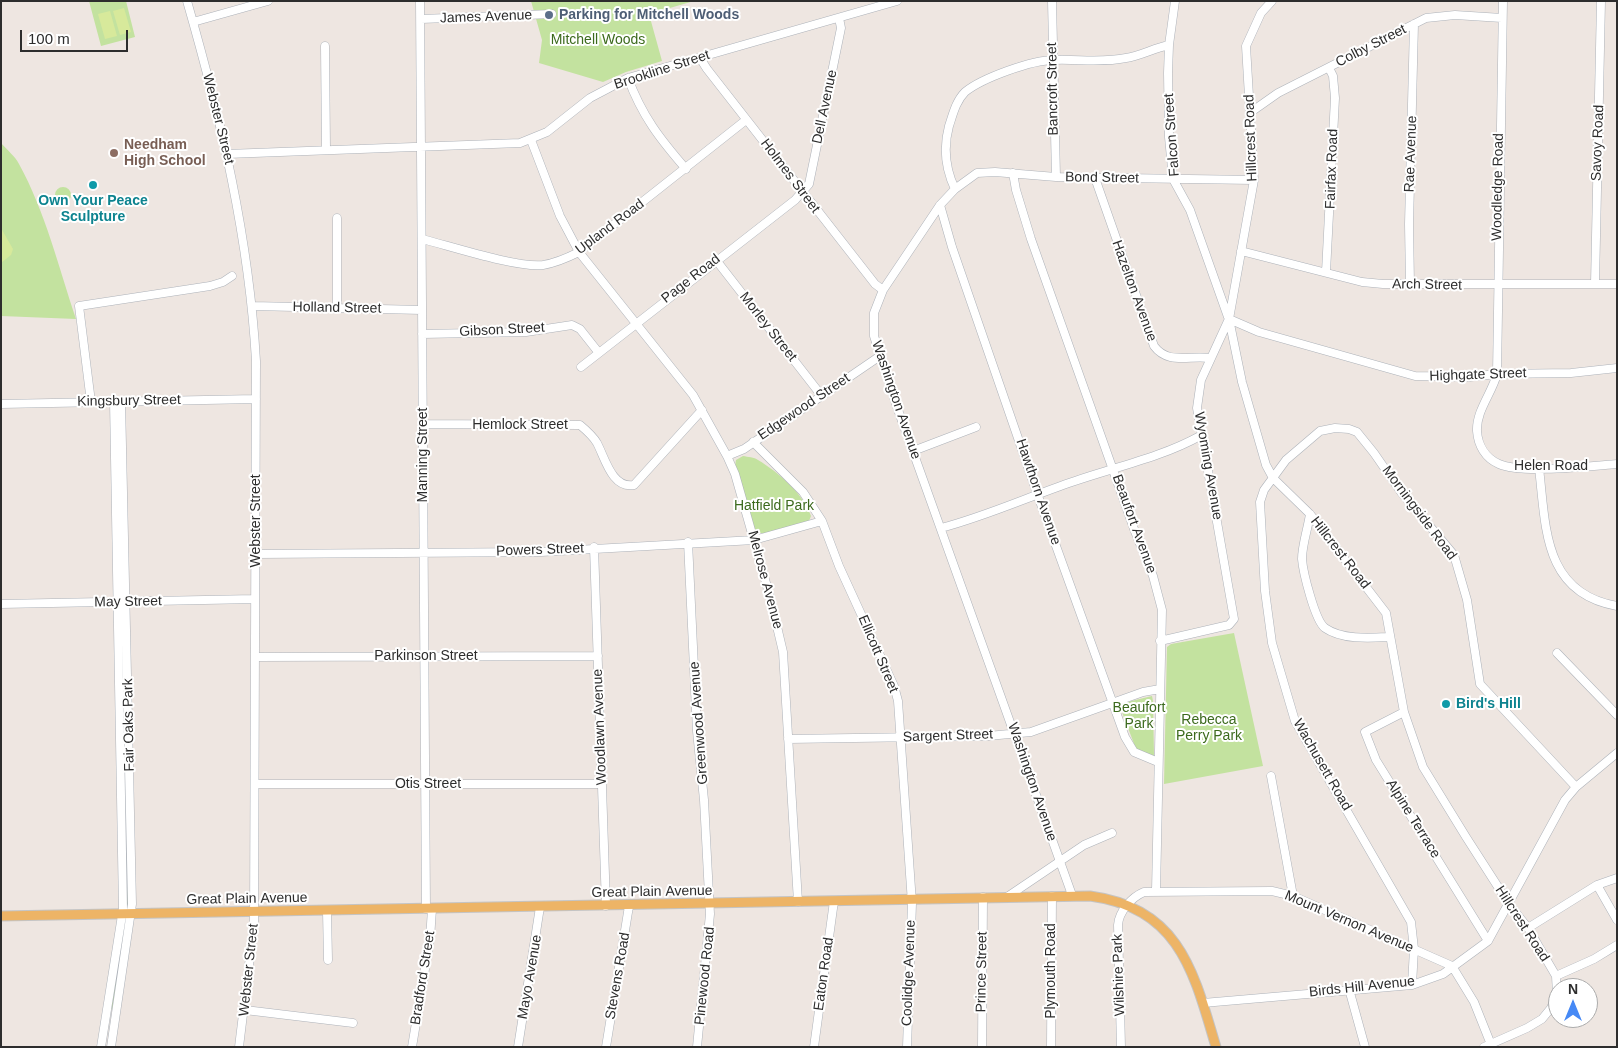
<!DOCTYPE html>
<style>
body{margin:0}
#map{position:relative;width:1618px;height:1048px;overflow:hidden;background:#eee6e1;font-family:Arial,sans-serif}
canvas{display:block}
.frame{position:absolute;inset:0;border:2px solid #2d2d2d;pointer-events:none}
.north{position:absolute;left:1548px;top:978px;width:50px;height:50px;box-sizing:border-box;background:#fff;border:1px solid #ababab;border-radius:50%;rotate:0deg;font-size:14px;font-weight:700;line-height:20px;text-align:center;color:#2d2d2d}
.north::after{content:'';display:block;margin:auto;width:18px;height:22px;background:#4689f5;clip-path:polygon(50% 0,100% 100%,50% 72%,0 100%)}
.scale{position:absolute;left:20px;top:30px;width:108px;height:22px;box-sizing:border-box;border:2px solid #2d2d2d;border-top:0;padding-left:6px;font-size:15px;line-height:18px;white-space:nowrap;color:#2d2d2d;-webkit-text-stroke:4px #fff;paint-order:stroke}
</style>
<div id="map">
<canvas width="1618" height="1048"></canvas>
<div class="frame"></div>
<div class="north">N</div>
<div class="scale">100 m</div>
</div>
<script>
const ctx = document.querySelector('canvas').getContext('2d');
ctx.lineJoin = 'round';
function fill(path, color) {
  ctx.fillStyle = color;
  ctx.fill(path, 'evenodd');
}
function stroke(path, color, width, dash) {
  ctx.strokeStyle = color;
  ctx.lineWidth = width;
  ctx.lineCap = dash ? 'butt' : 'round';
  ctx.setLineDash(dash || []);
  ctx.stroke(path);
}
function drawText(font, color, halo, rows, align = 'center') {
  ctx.font = font + ' Arial,sans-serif';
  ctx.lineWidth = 4;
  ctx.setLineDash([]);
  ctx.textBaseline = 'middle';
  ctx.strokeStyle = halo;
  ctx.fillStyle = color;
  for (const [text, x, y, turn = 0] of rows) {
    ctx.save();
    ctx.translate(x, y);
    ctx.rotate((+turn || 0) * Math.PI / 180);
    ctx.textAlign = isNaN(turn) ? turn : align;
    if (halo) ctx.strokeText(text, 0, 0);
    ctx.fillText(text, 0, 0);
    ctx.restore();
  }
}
fill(new Path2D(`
 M89,1H126L135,37L101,46Z
 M531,1H694L649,14L662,61L626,72L603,82L539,63L542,40Z
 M1,143C7,150 15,156 19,164C45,211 59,268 76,319L1,316Z
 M55 195a8 8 0 1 1 16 0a8 8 0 1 1-16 0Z
 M743,456C748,457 754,457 758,460C778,472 803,493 811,516L809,521C794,526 768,540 754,530L735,466L736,460Z
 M1234,633L1263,766L1164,784L1167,647L1171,644Z
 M1152,696L1153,701L1154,756L1136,749L1119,704Z
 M123,756H126L129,905H127Z
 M125,919H127L113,1010L111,1009Z`), '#c3e29f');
fill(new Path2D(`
 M124,8L131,32L120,35L113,11Z
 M110,11L117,36L105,39L98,14Z
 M1,228L13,249L11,255L1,263Z`), '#d7e99b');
const minor = new Path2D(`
 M187,1C221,119 249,238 256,361L254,924L239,1047
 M420,1L426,909
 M1052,1L1056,177
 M1175,1L1169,45L1168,73L1169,137L1173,179L1190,210L1228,317
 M1272,1L1261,13L1246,46L1254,180L1229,319L1242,382L1266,465L1273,478L1310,514L1386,613L1404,712L1423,767L1466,837L1509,904L1528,928L1556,976L1557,994L1551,1008L1542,1019L1527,1028L1484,1047
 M1503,1L1497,374C1492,393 1476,411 1477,431C1478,445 1485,458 1499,464C1521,474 1590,466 1617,464
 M421,19L552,14
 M193,22L268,1
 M325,46L326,149
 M700,58L707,69L875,284L883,290
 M628,78C642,116 660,139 686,169
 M1251,112L1278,93L1426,18L1455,15L1502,18
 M531,140L560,216L579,252L693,395L727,456L735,474L770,597L783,652L798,902
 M227,154L520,143L547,132L590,98L628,78L897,1
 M1013,173L1016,190L1031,239L1134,529L1153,576L1162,610L1156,891
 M1095,178L1154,346C1168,365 1189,355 1210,358
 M955,189L977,173L995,172L1056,177L1254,180
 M940,205L952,247L1038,496L1125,737L1134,752L1158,762
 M337,218V308
 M422,239C450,246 517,268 543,265C556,263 567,258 579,252L746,120
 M1241,251L1362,282L1383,284H1617
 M716,260L821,395
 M1326,272L1335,98L1333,76L1329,68
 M1595,284L1601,1
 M1410,285L1409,224L1414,24
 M253,306L422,310
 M1229,319L1259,332L1415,376L1469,377L1497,374L1571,373L1617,368
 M422,334L526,332L572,325L580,329L599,353
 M581,367L795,200L809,184L841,28L839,18
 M91,402L79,306L210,286L223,282L232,276
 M1,404L256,399
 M423,424L580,425C586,430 593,436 597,443C605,458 612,489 634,485L702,410
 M753,442L803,492L822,521L839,566L894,686L898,701L912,903L907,1047
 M913,451L976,427
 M727,456L744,449L880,356
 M1539,468C1546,527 1543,593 1617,606
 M1310,514C1308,528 1302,545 1302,559C1303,572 1315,621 1325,628C1342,640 1370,638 1389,637
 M941,528C987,516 1030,496 1075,481C1116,467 1162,457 1200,436
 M688,542L697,731L704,800L710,914L697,1047
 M594,547L606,906
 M256,554L541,552L754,540L822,521
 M1,604L255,599
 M1160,641L1229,625L1234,619L1197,408L1201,380L1229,319
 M1557,653L1617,715
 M255,657L598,656
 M1404,712L1365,732L1376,760L1488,941
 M788,739L988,736L1031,732L1143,692L1160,689
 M1271,776L1293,896
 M255,784H602
 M1597,885L1617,920
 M1072,895L897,407L874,336V313L883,290L940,205L955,189C945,168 943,148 949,126C953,114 956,101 965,92C982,78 1032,60 1054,60C1078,59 1102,63 1126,58C1140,56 1154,48 1169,45
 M1007,897L1084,845L1112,833
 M327,911L328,960
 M1528,928L1597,885L1617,878
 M1556,976L1594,959L1617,945
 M1412,985L1414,949L1411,922L1295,721L1272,643L1265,591L1260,502L1264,490L1286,460L1320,431L1335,428L1349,429L1357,432L1374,453L1401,492L1454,555L1467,600L1480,684L1576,787
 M1349,989L1365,1047
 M1203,1003L1412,985L1443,974L1488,941L1565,800L1576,787L1617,753
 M245,1010L353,1023
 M101,1047L123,909L114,401
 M111,1047L132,904L121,401
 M412,1047L430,939L432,909
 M518,1047L540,907
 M606,1047L629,906
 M814,1047L834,901
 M982,1047L983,897
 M1051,1047L1052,896
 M1121,1047L1118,925C1119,911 1132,897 1144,892L1272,891L1293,896L1452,966L1474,1002L1492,1047`);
const major = new Path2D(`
 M1,916L1090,896C1180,908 1194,973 1216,1047`);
stroke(minor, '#adb2b9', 9);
stroke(major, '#c4c4c4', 11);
stroke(minor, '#fff', 8);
stroke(major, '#edb466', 9);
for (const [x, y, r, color] of [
 [549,15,5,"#5c6f8a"],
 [114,153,5,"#8d6e63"],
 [93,185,5,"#0f9aa8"],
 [1446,704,5,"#0f9aa8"]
]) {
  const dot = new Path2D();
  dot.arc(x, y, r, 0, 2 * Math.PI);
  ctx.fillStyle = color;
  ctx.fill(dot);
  stroke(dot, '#fff', 2);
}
drawText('bold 14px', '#4e5e75', '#fff', [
 ["Parking for Mitchell Woods",559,15]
], 'left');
drawText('14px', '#2d2d2d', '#fff', [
 ["James Avenue",486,17,-2],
 ["Colby Street",1371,46,-27],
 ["Brookline Street",662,70,-18],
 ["Bancroft Street",1053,89,-91],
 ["Dell Avenue",825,107,-78],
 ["Webster Street",218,119,76],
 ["Falcon Street",1172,135,-94],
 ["Hillcrest Road",1251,138,-92],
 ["Savoy Road",1598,143,-88],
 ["Rae Avenue",1411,154,-88],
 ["Fairfax Road",1332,169,-88],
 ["Holmes Street",790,176,53],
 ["Bond Street",1102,178,1],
 ["Woodledge Road",1498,187,-89],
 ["Upland Road",610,227,-37],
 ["Page Road",691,279,-38],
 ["Arch Street",1427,285,1],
 ["Hazelton Avenue",1134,291,70],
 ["Holland Street",337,308,1],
 ["Morley Street",768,327,52],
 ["Gibson Street",502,330,-3],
 ["Highgate Street",1478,375,-2],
 ["Washington Avenue",896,400,71],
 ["Kingsbury Street",129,401,-1],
 ["Edgewood Street",804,407,-34],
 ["Hemlock Street",520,425],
 ["Manning Street",423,455,-90],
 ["Wyoming Avenue",1208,466,80],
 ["Helen Road",1551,466],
 ["Hawthorn Avenue",1038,492,71],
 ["Morningside Road",1419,513,53],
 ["Webster Street",256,521,-90],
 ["Beaufort Avenue",1134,524,70],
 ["Powers Street",540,550,-2],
 ["Hillcrest Road",1340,553,52],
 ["Melrose Avenue",765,580,75],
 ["May Street",128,602,-1],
 ["Ellicott Street",878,654,67],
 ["Parkinson Street",426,656],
 ["Greenwood Avenue",699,723,-94],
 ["Fair Oaks Park",129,725,-91],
 ["Woodlawn Avenue",600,727,-92],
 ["Sargent Street",948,736,-2],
 ["Wachusett Road",1322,765,60],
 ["Washington Avenue",1032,782,71],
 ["Otis Street",428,784],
 ["Alpine Terrace",1413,819,58],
 ["Great Plain Avenue",652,892,-1],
 ["Great Plain Avenue",247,899,-1],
 ["Mount Vernon Avenue",1349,922,23],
 ["Hillcrest Road",1522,924,57],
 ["Webster Street",249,970,-84],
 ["Plymouth Road",1051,971,-90],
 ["Prince Street",982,972,-89],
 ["Coolidge Avenue",909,973,-88],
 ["Eaton Road",824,974,-82],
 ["Wilshire Park",1119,975,-92],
 ["Stevens Road",618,976,-80],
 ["Pinewood Road",705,976,-84],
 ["Mayo Avenue",530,977,-80],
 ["Bradford Street",423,978,-81],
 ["Birds Hill Avenue",1362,987,-6]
]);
drawText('14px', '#3c6a1d', '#fff', [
 ["Mitchell Woods",598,40],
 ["Hatfield Park",774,506],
 ["Beaufort",1139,708],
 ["Park",1139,724],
 ["Rebecca",1209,720],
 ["Perry Park",1209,736]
]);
drawText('bold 14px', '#785e54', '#fff', [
 ["Needham",124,145],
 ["High School",124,161]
], 'left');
drawText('bold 14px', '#0d838f', '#fff', [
 ["Own Your Peace",93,201],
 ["Sculpture",93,217],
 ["Bird's Hill",1456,704,"left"]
]);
</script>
